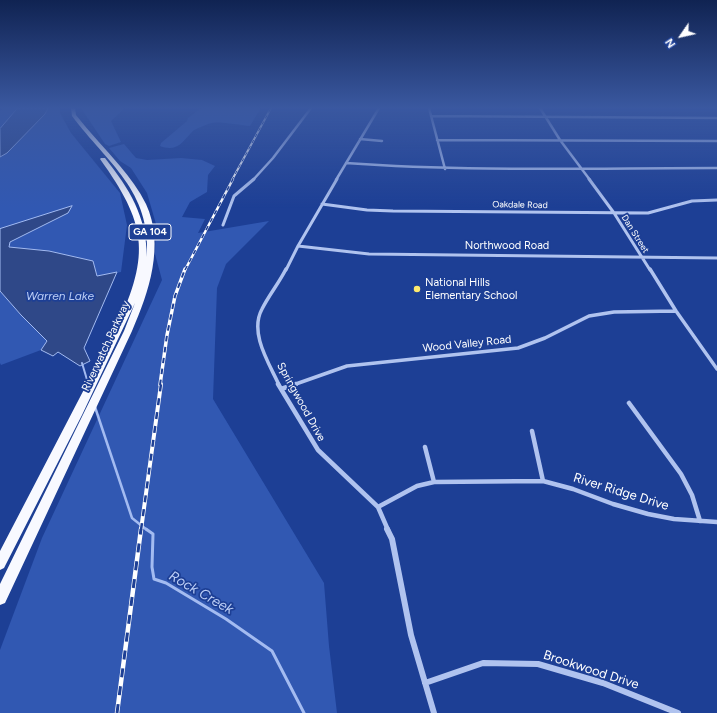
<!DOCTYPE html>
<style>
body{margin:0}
#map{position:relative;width:717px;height:713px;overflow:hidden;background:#1d3f95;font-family:Figtree,sans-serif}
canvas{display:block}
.north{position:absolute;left:661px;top:16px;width:40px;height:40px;-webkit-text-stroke:3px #1d3f95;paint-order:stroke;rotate:236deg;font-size:11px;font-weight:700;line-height:16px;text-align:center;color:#fff}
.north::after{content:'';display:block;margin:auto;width:14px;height:18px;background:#fff;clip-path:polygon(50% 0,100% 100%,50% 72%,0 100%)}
</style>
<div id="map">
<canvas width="717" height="713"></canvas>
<div class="north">N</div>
</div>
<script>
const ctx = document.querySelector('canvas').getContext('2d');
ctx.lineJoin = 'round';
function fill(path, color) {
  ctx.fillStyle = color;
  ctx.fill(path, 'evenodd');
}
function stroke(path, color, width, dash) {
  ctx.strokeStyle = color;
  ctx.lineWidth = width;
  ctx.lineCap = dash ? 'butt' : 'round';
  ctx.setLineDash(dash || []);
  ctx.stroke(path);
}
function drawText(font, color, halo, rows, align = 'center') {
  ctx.font = font + ' Figtree,sans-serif';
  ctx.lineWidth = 3.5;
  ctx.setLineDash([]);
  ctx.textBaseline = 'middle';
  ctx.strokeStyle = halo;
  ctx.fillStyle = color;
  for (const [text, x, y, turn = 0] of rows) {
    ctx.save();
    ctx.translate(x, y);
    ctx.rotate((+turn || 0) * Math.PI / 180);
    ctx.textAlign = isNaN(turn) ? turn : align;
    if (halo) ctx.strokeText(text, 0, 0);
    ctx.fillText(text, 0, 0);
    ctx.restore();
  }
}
fill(new Path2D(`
 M3,108H18L0,129V111Z
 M48,108H60V113L71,133L120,193L127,225L121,272L97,276L93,261L49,251L9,247L10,242L68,213L71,206L0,229V157L7,153L45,114Z
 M81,108H125L111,121L121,142L109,146L105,144Z
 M201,108H261L250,126C241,125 218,121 212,123C207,124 198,128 194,130C183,140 179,153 160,146L161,143L187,121L188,118Z
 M124,144L136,158L147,160L181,158L202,160L215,166L208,175L207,192L190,202L182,217L205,219L198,233L269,221L226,264L217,288L213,399L324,583L329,646L337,713H0V650L42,538L162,280L155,254L156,224L147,193L131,168L120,161L109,148Z
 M0,291L21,315L47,341L41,350L1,365L0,363Z`), '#3158b2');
const water = new Path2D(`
 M18,108H48L45,114L7,153L0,157V129Z
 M72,206L68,213L10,242L9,247L49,251L93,261L97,276L117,272L84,348L90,361L80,366L58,352L53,356L41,350L47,341L21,315L0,291V229Z`);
fill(water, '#2f4888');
stroke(water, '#a3bbf1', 1);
stroke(new Path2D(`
 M82,363L88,383`), '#a3bbf1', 2);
stroke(new Path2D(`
 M95,407L132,518L147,530`), '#a3bbf1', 2.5);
stroke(new Path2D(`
 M146,529L153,534L152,567L154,579L166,583L226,619L272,651L304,713`), '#a3bbf1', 3);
stroke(new Path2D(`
 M429,108L445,169
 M540,108L560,140L590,180
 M431,116L717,118
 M360,139L382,141
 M437,140L717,141
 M346,163C470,172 593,168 717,168
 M253,180L273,158L311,108
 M336,180L379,108`), '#b0c3ef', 2.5);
stroke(new Path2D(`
 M589,179L614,213L650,270
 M322,204L367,210L393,211L648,213L692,201L717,200
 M223,225L234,196L254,179
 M298,246L369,254L717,258
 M286,270L298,246L337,179`), '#b0c3ef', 3);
stroke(new Path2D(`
 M650,269L676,311L717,369
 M279,385C269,363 249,333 262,309C269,295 279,283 286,269
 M293,385L347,366L518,348L545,338L589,316L614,312L676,311`), '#b0c3ef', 3.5);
stroke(new Path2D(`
 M278,384L318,450L378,507L388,530
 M281,389L296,384
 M629,403L681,474L692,495L700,521
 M532,431L543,481
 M425,447L434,482
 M378,507L417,486L434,482L543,481L573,489L613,504L648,514L674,519L717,522`), '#b0c3ef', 4.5);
stroke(new Path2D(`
 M387,529L392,539L411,635L434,713
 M425,683L483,663L538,664L603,683L678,713`), '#b0c3ef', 6);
fill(new Path2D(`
 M71,108H75L76,115C90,133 106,149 120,166C130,178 139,190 146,204C165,245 149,292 132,331L5,603L0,605V584L124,331L135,303L82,415L4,568L0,570V551L117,326C151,253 146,223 100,159L101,158H105C130,190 146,215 147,257C151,190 108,164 72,116Z`), '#f8f9ff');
const railFar4 = new Path2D(`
 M232,180L271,108`);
const railFar3 = new Path2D(`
 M185,270L233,179`);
const railFar2 = new Path2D(`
 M160,385L167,335L175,296L185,269`);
const railFar1 = new Path2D(`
 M141,530L161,384`);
const rail = new Path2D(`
 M117,713L141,529`);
stroke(railFar4, '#fff', 2);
stroke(railFar3, '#fff', 2.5);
stroke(railFar2, '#fff', 3.5);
stroke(railFar1, '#fff', 4);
stroke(rail, '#fff', 4.5);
stroke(railFar4, '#1d3f95', 1, [3.5]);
stroke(railFar3, '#1d3f95', 1.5, [4.5]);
stroke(railFar2, '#1d3f95', 2, [5.5]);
stroke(railFar1, '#1d3f95', 2.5, [7]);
stroke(rail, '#1d3f95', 3, [9]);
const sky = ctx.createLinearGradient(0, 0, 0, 208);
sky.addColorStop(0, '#102352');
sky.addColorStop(0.52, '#3a58a0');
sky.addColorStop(1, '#3a58a000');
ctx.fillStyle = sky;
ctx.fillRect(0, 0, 717, 208);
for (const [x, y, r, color] of [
 [417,289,4,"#feea6e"]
]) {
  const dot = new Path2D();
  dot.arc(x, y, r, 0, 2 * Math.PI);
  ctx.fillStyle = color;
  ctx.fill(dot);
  stroke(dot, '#1d3f95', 1.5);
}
drawText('9px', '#fff', '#1d3f95', [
 ["Oakdale Road",520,205,1],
 ["Dan Street",635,234,58]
]);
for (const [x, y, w] of [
 [150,232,42]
]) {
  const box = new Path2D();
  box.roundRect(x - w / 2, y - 8, w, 16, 3);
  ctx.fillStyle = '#1d3f95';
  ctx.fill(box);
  stroke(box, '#fff', 1);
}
drawText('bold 10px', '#fff', null, [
 ["GA 104",150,232]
]);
drawText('11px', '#fff', '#1d3f95', [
 ["Northwood Road",507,246],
 ["Wood Valley Road",467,344,-6],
 ["Riverwatch Parkway",106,346,-65],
 ["Springwood Drive",301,402,61]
]);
drawText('11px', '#fff', '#1d3f95', [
 ["National Hills",425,283],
 ["Elementary School",425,296]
], 'left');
drawText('italic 12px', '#bccef6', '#1d3f95', [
 ["Warren Lake",60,296]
]);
drawText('13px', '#fff', '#1d3f95', [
 ["River Ridge Drive",621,492,17],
 ["Brookwood Drive",591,670,18]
]);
drawText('italic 14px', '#bccef6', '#1d3f95', [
 ["Rock Creek",201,593,30]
]);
</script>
